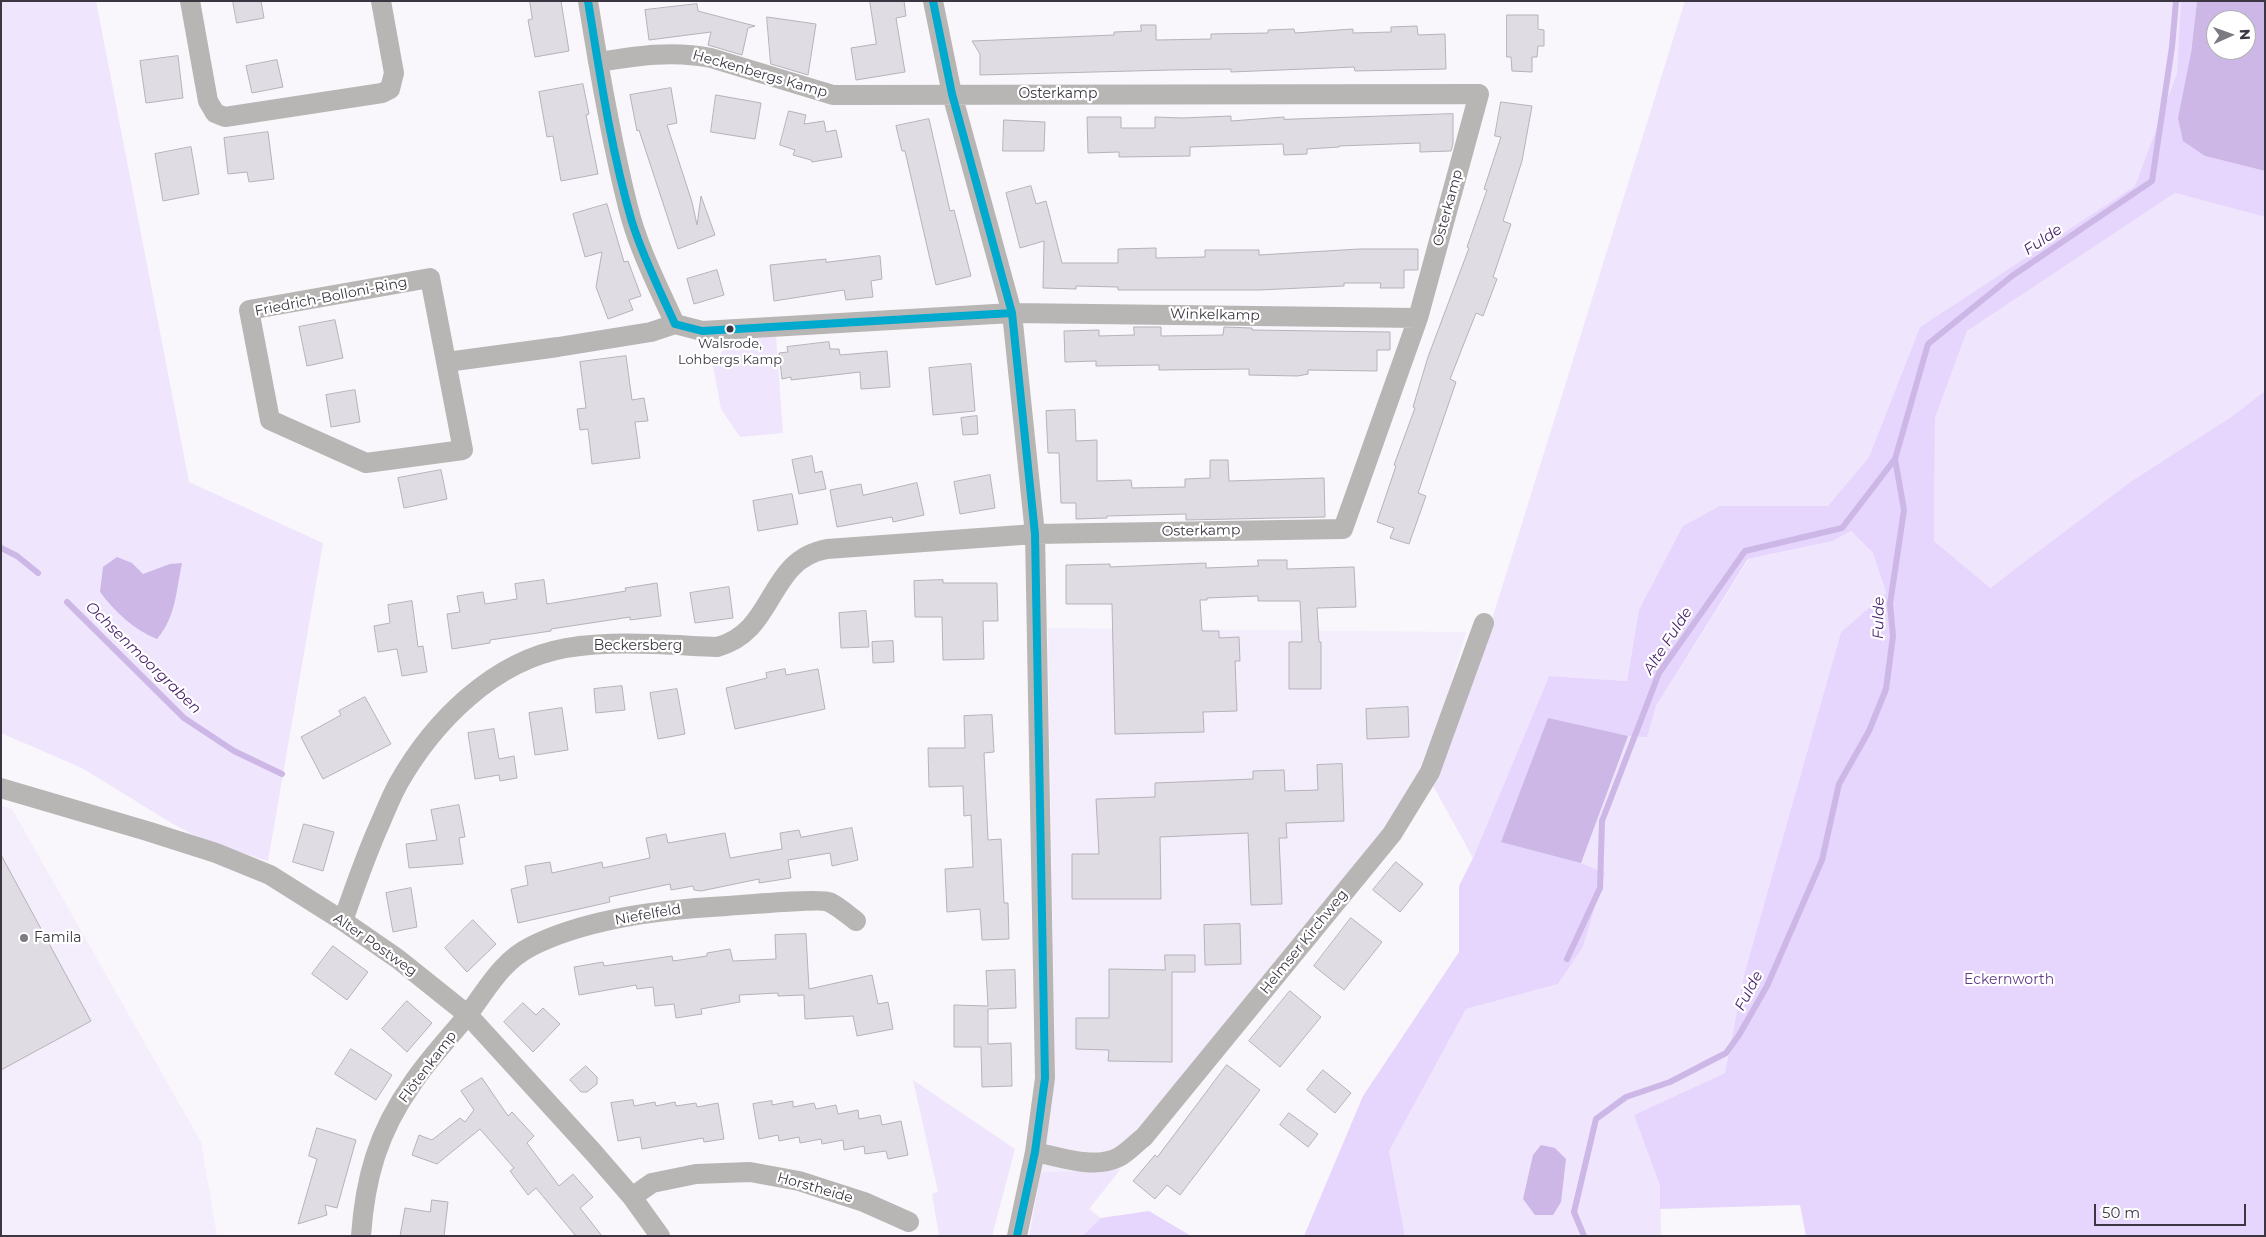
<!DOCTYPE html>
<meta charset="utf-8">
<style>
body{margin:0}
#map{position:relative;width:2266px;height:1237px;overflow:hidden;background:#f9f7fb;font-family:Montserrat,sans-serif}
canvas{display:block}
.frame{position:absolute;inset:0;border:2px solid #3b3642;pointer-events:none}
.north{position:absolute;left:2206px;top:10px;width:50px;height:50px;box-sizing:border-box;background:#fff;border:1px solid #b1afb3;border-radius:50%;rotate:88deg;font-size:14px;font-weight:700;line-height:20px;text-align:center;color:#3b3642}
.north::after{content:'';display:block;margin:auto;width:18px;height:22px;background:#7e7a83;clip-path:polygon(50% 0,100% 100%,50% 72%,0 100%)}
.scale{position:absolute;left:2094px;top:1204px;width:152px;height:22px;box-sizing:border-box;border:2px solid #3b3642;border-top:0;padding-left:6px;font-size:15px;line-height:18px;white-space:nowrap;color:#3b3642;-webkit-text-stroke:4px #fff;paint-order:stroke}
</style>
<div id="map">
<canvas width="2266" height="1237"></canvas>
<div class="frame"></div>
<div class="north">N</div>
<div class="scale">50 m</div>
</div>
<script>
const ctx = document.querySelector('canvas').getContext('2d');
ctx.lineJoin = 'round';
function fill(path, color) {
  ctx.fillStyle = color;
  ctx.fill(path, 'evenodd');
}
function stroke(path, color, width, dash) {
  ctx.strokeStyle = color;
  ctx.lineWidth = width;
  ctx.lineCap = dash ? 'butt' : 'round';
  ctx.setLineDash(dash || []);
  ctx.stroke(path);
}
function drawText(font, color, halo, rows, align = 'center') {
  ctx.font = font + ' Montserrat,sans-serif';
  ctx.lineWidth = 4.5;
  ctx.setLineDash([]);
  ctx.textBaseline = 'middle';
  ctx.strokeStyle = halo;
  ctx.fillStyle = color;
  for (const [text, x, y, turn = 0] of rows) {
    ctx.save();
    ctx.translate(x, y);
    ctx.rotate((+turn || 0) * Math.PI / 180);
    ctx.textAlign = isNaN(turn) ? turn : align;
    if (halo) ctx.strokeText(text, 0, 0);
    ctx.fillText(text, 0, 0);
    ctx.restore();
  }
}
fill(new Path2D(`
 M1048,628L1466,632L1425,772L1384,835L1120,1170L1041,1172L1055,1074Z
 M1,806L12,809L201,1142L217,1236H1Z`), '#f4eefc');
fill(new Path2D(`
 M1,1H96L189,482L323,543L268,861L207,842L173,824L82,768L1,733Z
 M1685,1H2181L2177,73L2135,186L1920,327L1869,457L1828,507H1720L1639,610L1627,681L1549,676L1473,858L1432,784L1484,645Z
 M2175,193L2265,217V391L2230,418L1989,588L1934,541L1935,418L1967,331Z
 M776,336L783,433L740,437L721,409L713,366L729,341Z
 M1851,531L1873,553L1886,593L1841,632L1744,975L1725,1073L1634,1115L1660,1186L1661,1236H1405L1389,1151L1466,1009L1558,984L1583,947L1605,873L1581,863L1628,736H1647L1656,706L1749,559L1833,541Z
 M913,1080L1015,1149L992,1236H939L932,1194L938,1192Z
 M1120,1170L1089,1209L1101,1218L1082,1236H1029L1041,1172Z`), '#efe5fc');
fill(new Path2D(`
 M2181,1H2197L2191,53L2205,156L2265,171V217L2175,193L1967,331L1935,418L1934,541L1990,588L2132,481L2230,418L2265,391V1236H1806L1800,1205L1660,1209V1186L1634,1115L1725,1073L1744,975L1841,632L1886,593L1873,553L1851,531L1833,541L1748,559L1656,706L1647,737L1628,736L1581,863L1605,873L1583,947L1558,984L1466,1009L1389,1151L1405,1236H1304L1363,1096L1459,952V886L1473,858L1549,676L1627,681L1639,610L1683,526L1720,506H1828L1869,457L1920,327L2135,186L2177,73Z
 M1149,1211L1191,1236H1082L1101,1218Z`), '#e6d5fc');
fill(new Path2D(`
 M2197,1H2265V171L2205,156L2183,141L2178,118L2191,53ZM2216,20H2246V50H2216Z
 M117,557L132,563L143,574L170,564L182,563C176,591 176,617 157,639C134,630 114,611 100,592L103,567Z
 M1548,718L1628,736L1581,863L1501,842Z
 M1541,1145L1555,1148L1566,1159L1561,1202L1553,1215H1535L1523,1199L1533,1155Z`), '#ccb7e6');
stroke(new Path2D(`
 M1,548L17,556L38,573
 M67,602L184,718L234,751L282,774
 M1567,959L1600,888L1602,821L1659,673L1745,551L1842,528L1895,459
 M1584,1236L1574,1212L1596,1119L1626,1097L1670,1082L1726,1053L1739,1035L1767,986L1822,860L1839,784L1869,731L1886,689L1893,636L1890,604L1904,510L1895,459L1928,344L2012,276L2152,181L2172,47L2176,1`), '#ccb7e6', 6);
const building = new Path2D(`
 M233,1H261L264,18L237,23Z
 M530,1H561L569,51L535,57L528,20L532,19Z
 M870,1H904L906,16L896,18L905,72L856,80L851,48L876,44Z
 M697,4L698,11L755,26L748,28L742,55L708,45L711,32L649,40L645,10Z
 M1507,15H1538V29L1544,30V46H1538L1537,57H1532V72L1512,71L1511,57H1507Z
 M767,17L816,24L808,75L771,64Z
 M1141,25H1156V40L1211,39V34L1268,33V30L1294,29L1295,33L1353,29V33L1391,32V27L1417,26L1418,35L1445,34L1446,69L1355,71L1354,67L1231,72V69L1170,70L980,75V54L972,41L1114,35V32L1141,31Z
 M178,56L183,98L146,103L140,61Z
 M277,60L283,87L252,93L246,66Z
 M583,84L589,114L586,115L598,174L561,181L553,136L547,137L539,92Z
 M671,88L677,123L667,125L692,202L697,225L701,196L715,235L678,249L639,130L637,131L630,95Z
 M716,95L761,103L755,139L711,132Z
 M1501,102L1532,106L1522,161L1503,221L1511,224L1493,277L1497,279L1483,316L1476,313L1450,379L1456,382L1418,493L1426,496L1409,544L1390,538L1394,528L1377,522L1396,466L1394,465L1415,408L1413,407L1428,357L1469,248L1467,247L1487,190L1484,189L1501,137L1495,136Z
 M789,111L806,115L804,124L824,121L826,132L836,130L842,157L812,162L811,160L793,155L795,150L780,145Z
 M1453,114V144L1451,151L1420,152V143L1339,146V147L1307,149V154L1284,155L1283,144L1190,147V156L1119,157V152L1088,153L1087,117H1121V128H1155V117L1182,118L1231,116V121L1284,117V119Z
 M929,119L950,211L954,210L971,276L936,285L905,151H902L896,126Z
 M1004,120L1045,122L1044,151H1003Z
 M268,132L274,179L249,182L247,172L228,174L224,138Z
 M191,147L199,194L163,201L155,154Z
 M1031,186L1036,204L1046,201L1062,263H1118V249L1156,248V258L1205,257V250H1259V255L1359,249H1418V270H1404V288H1380L1381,283H1344V286L1259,290H1118V287L1076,286V289L1043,288L1044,241L1020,248L1006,193Z
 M607,204L624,262L628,261L641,296L629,300L633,310L608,319L596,287L602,252L585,257L573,214Z
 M880,256L882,279L871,281L873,297L846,300L844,290L774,301L770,265L826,259V262Z
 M717,270L724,295L694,304L687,279Z
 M335,320L343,358L307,366L299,327Z
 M1134,327H1161V336L1223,335L1224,327L1252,328V330L1390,332V350H1377V371L1308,370V374L1298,376L1249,375V369L1159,370V365L1096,366V361L1065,362L1064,331L1099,330V336L1134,335Z
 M829,342L830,349H839L840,355L887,351L890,387L861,389L860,372L791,380V377L782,379L779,353L788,352L787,347Z
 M626,356L632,400L644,398L648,421L635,422L640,458L592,464L588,429L580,430L577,409L586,408L580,362Z
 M971,364L975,411L933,415L929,368Z
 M355,390L360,422L331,427L326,395Z
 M1075,410L1076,441L1097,440V481L1131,480L1132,488L1185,487V479L1210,478V460H1228L1229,481L1324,478L1325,517L1186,520V514L1107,516V518L1076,519V503H1061L1059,453H1048L1046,411Z
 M977,416L978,434L963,435L961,418Z
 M812,456L815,473L822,471L826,489L799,494L792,460Z
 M441,470L447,499L404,508L398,478Z
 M990,475L995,508L960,514L954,482Z
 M917,483L924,515L893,522L892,517L837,527L830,490L861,484L863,495Z
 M792,494L798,524L758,531L753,501Z
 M1258,560H1287V569L1354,567L1356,607L1317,608L1319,642H1321V689H1289V642H1302L1300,601H1258V596L1207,598V600H1200L1202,631H1219V638L1239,637L1240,661H1235L1237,711L1203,712L1204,732L1115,734L1112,604H1066V565L1110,564V567L1206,563V568L1258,566Z
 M544,580L547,604L626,591L625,588L657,583L661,616L630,620V617L551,629V631L490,640V643L452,649L447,614L460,612L457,596L483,592L485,604L517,599L515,584Z
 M943,580V583H997L998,621H983L984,659L943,660L942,617H915L914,581Z
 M729,587L733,618L695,623L690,593Z
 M412,601L418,647L423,646L427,672L402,676L397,649L378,652L374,626L390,623L388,605Z
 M866,611L869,647L841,648L839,613Z
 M893,641L894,662L873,663L872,642Z
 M785,669L786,675L818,669L825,709L735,729L726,688L767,678L766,673Z
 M622,686L625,710L596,713L594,689Z
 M677,689L685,734L658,739L650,693Z
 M365,697L391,744L323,779L301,737L341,715L339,711Z
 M1408,707L1409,737L1367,739L1366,709Z
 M562,708L568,750L535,755L529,713Z
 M992,715L994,752L984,753L988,840L1001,839L1004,903H1008L1009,939L982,940L980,909L947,912L945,869L973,867L971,815L964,816L963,786L929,787L928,748H965L964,716Z
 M494,729L499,759L514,756L517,778L500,781L499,775L475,779L468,733Z
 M1342,764L1344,821L1286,823L1287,838H1279L1282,904L1251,905L1248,833L1160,837L1161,899H1072V854H1099L1096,799L1155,797V783L1253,779V771L1284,770L1285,791L1318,790L1317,765Z
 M459,805L465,837L459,838L463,864L409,868L406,844L437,840L431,810Z
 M304,824L334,832L323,871L293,862Z
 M852,828L858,860L832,866L830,853L788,860L791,878L759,883V879L701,891L694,890L693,886L671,890L670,884L609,897L610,902L518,923L511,889L528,885L525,866L550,862L552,873L602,862L603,868L650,858L646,838L666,834L668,843L725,833L730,858L782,849L780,833L799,830L801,837Z
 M1,855L91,1021L1,1070Z
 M1396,862L1423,884L1400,912L1373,890Z
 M411,888L417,927L393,932L386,893Z
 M1351,918L1382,942L1344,990L1314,966Z
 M473,920L496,944L467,972L445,948Z
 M1240,924L1241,964L1205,965L1204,925Z
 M806,934L809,989L872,975L878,1004L888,1002L893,1029L857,1036L853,1016L805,1019L804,995L778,996V993L739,995L740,1002L701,1009L702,1014L676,1018L674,1004L655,1006L653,987L637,989L636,985L579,995L574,967L603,962L604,966L672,956L673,961L707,956V953L730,949L733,961L776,959L775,935Z
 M333,946L368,972L347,1000L312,974Z
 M1165,955H1195V972H1172V1062L1108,1061L1109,1050L1076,1049V1018H1109V969L1165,970Z
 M1015,970L1016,1008L988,1009V1044L1011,1043L1012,1086L982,1087L981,1047H954V1005L988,1006L986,971Z
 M1290,991L1321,1017L1280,1067L1249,1041Z
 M407,1001L432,1023L407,1052L382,1029Z
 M523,1003L536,1015L543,1008L560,1024L533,1052L504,1022Z
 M351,1049L392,1075L376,1100L335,1074Z
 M1227,1065L1260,1090L1180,1195L1167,1185L1155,1199L1133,1181L1155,1155L1157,1157Z
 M586,1066L597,1077V1084L587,1092H581L570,1080Z
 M1323,1070L1351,1093L1335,1113L1307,1090Z
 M482,1078L508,1116L512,1112L534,1136L527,1143L559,1186L573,1174L593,1197L580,1208L602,1236H576L536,1188L528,1195L510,1171L514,1168L480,1129L437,1164L412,1155L419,1135L432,1140L460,1118L465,1122L474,1110L461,1091Z
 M633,1100L634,1106L655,1102L656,1106L675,1102L676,1106L696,1103L697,1107L718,1103L724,1139L704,1142L703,1138L642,1149L640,1137L618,1141L611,1103Z
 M772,1101V1105L793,1101V1107L814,1103L816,1109L836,1105L838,1114L858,1110L859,1119L880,1115L882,1125L901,1121L908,1155L888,1159L886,1151L865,1154L864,1146L844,1150L843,1140L822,1144L821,1139L800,1143L799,1137L779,1141L778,1135L759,1139L753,1104Z
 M1289,1113L1318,1134L1308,1147L1280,1125Z
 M317,1128L356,1140L337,1208L325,1205L327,1215L298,1224L317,1159L309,1156Z
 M432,1200L448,1202L444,1236H400L405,1208L430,1212Z`);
fill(building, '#dfdce3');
stroke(building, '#b5b2ba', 1);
stroke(new Path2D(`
 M190,1L208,101L215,113L225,117L382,93L390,89L394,73L381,1
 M588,1C599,70 611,140 628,207C638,248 658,286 675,324
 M933,1L952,94L1012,313L1035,534L1045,1078L1035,1152L1017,1236
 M430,278L463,450L366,463L270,420L249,310Z
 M675,324L702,331L1012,313L1418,318
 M447,362L558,347L651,332L675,324
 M1,788L147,831L216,853L270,875L343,921L398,959L468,1015L593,1152L632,1197L660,1236
 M343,921C355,886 367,852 382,819C387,807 392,795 398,784C433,722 493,661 566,648C616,640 667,645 717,647C777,631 766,560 827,549L1035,534L1343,529L1418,318L1479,94L833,95L711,58C672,50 636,56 598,62
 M1035,1152C1061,1157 1094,1170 1119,1157C1128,1152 1136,1143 1144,1137L1392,834L1430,772L1484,623
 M632,1197L652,1183L696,1174L750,1172L799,1181L864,1202L909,1222
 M361,1236C365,1178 378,1132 412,1084C428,1060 448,1039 466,1017C487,990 500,962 532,946C588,918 666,909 727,906C742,905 821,898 829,902C838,906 848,915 856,921`), '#b8b6b4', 20);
stroke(new Path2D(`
 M588,1C600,75 611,150 632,222C643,257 660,291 675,324L702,331L1012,313
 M933,1L952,94L1012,313L1035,534L1045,1078L1035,1152L1017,1236`), '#00a9ce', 8);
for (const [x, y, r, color] of [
 [730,329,4.5,"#3b3642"],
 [24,938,5,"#7e7a83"]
]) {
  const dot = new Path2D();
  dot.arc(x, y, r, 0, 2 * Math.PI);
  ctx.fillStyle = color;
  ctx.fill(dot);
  stroke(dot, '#fff', 2);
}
drawText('13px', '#3b3642', '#fff', [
 ["Walsrode,",730,344],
 ["Lohbergs Kamp",730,360]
]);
drawText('14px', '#3b3642', '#fff', [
 ["Heckenbergs Kamp",760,74,16],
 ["Osterkamp",1058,94],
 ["Osterkamp",1448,208,-75],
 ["Friedrich-Bolloni-Ring",331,297,-11],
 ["Winkelkamp",1215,315,1],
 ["Osterkamp",1201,531,-1],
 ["Beckersberg",638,646],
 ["Niefelfeld",648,915,-10],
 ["Helmser Kirchweg",1304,942,-51],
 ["Alter Postweg",375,945,35],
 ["Flötenkamp",428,1067,-53],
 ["Horstheide",815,1188,16]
]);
drawText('14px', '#3b3642', '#fff', [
 ["Famila",34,938]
], 'left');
drawText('14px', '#613a88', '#fff', [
 ["Eckernworth",2009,980]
]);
drawText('italic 15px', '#471e6b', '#fff', [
 ["Fulde",2043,240,-34],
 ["Fulde",1879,618,-89],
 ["Alte Fulde",1668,641,-57],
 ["Ochsenmoorgraben",143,658,44],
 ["Fulde",1749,991,-62]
]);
</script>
